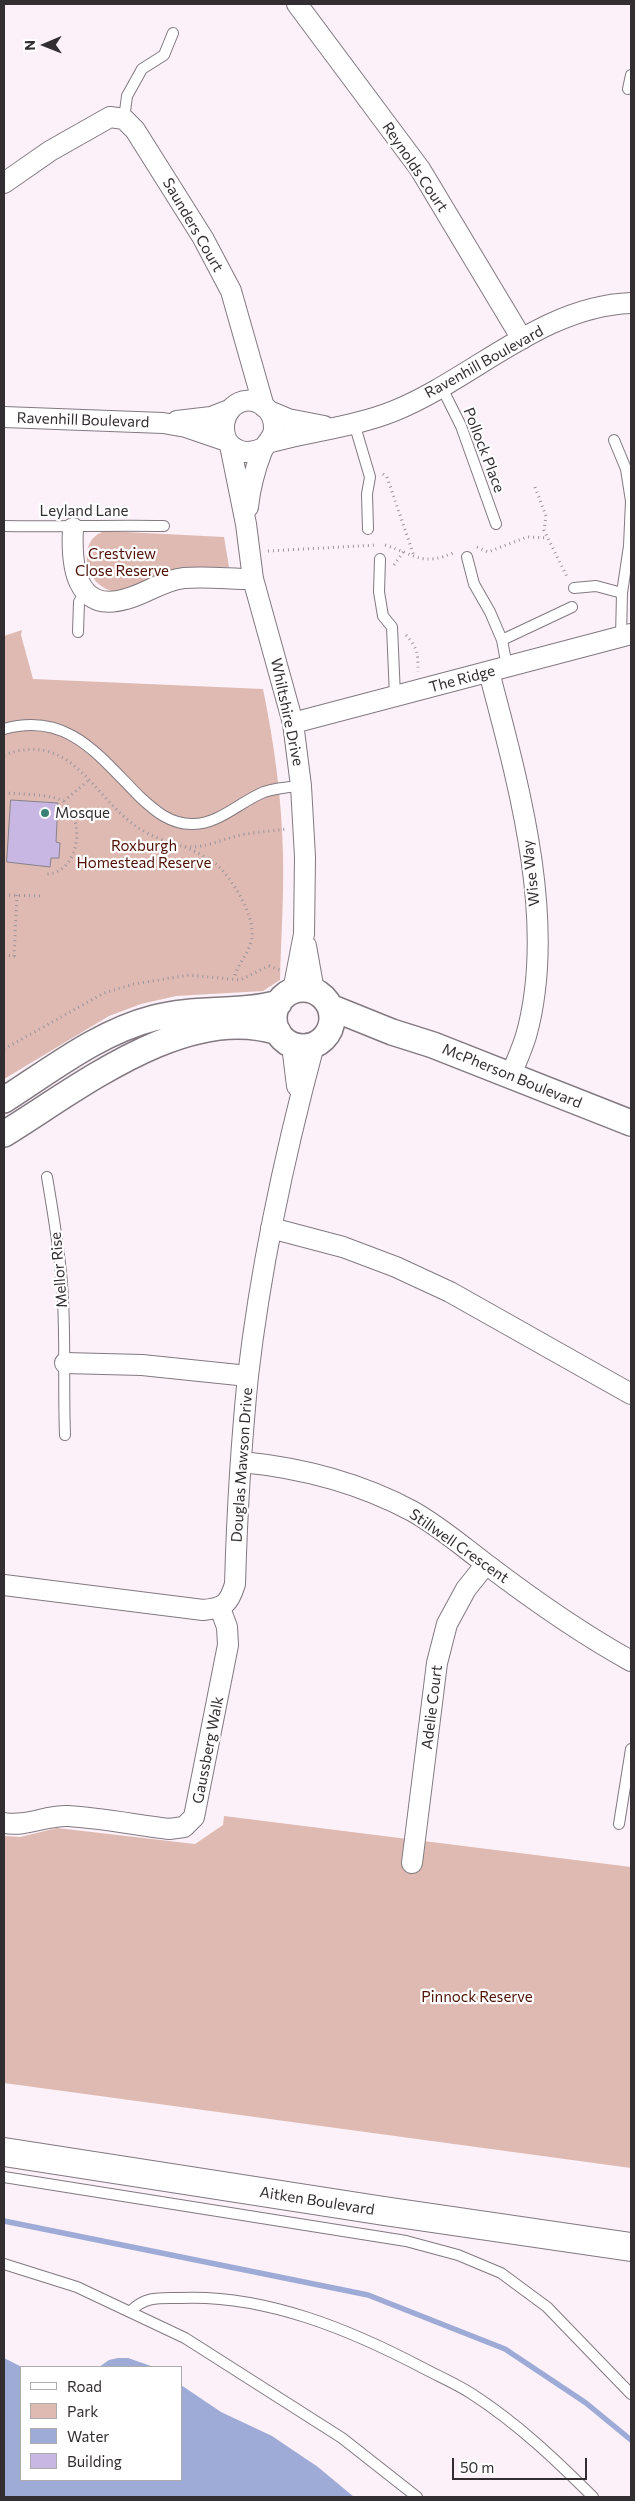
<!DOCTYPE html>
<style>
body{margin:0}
#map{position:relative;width:635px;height:2501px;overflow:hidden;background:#fcf1f9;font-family:Commissioner,sans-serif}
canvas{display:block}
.frame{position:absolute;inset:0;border:5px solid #322e31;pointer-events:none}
.legend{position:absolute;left:20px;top:2366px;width:162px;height:115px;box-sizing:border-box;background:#fff;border:1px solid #adabad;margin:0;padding:6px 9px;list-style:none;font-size:15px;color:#322e31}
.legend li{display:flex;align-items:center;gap:10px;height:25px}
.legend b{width:25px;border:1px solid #adabad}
.north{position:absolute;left:20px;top:20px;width:50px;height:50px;-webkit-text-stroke:4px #fff;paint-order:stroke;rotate:269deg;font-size:14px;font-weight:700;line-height:20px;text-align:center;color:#322e31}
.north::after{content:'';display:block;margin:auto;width:18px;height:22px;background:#322e31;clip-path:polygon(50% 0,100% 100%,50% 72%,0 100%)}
.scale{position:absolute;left:452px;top:2458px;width:135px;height:22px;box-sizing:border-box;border:2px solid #322e31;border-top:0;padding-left:6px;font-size:15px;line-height:18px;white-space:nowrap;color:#322e31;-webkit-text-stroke:4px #fff;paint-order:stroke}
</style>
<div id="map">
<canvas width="635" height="2501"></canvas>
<div class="frame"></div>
<ul class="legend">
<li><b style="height:6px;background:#fff"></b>Road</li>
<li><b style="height:14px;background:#debab2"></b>Park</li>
<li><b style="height:14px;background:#9fabd7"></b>Water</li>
<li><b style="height:14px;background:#c8b6e3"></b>Building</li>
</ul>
<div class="north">N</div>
<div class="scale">50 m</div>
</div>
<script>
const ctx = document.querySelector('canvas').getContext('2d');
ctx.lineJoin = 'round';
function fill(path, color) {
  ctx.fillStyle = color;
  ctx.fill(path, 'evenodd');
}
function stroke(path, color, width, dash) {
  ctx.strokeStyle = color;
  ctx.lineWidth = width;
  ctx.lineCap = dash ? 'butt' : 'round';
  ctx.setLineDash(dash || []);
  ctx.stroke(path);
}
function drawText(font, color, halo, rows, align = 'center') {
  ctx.font = font + ' Commissioner,sans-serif';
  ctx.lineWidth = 4.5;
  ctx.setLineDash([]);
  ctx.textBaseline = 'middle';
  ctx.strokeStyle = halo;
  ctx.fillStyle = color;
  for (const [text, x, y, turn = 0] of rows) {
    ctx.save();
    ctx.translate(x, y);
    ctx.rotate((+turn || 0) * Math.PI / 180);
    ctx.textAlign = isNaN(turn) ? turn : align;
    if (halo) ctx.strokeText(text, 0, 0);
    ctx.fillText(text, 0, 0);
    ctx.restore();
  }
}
fill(new Path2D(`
 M106,531L224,537L229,567L188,568L122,593C114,592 106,590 100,585C82,571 81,536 106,531Z
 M22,630L21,635L33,679L263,689C274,743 282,799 283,855C284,896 281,939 280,980L263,991L176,996L141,1004L109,1016L4,1079V636Z
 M224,1816L631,1867V2168L4,2083V1836L20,1837L57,1828L195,1844L223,1825Z`), '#debab2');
fill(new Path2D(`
 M4,2358L22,2367L21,2480H181V2385L221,2412L272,2436L318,2467L354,2497H4Z
 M118,2358H128L154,2367H99L109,2360Z`), '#9fabd7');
stroke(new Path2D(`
 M4,2221L368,2295L505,2349L586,2403L631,2440`), '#9fabd7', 5.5);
const building = new Path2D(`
 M11,800L58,803L56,842L60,843L59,858H51L50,867L7,862Z`);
fill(building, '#c8b6e3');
stroke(building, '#87838d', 1);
const service = new Path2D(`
 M628,89L631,75
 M124,119L127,96L142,69L164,55L173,33
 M442,388L461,426L496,524
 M354,423L370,477L367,494L368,529
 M614,440L626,469L631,501L629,546L622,593L621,637
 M4,526C57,527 110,525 164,526
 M467,557L474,584L490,612L502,640L507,667
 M380,559L379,592L383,616L392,627L395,696
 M574,588L596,586L622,593
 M78,632L79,602L85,591
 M502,640L572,607
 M4,729C68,711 99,756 140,797C155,811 170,824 192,824C218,825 241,801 264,792C276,788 289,787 301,786
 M47,1177C53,1212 59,1247 62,1283C66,1333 63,1384 65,1435
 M619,1824L631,1749
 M4,2177L406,2241L458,2255L501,2273L547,2307L631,2394
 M4,2264L77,2287L185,2338L342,2438L417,2497
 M131,2311C145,2296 160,2298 180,2298C265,2294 351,2330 425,2369C440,2377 457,2384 472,2394C517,2423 556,2460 593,2497`);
const minor = new Path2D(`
 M297,4L420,169L522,339
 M4,183L50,151L110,117L124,119L135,130L203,238L231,291L264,407
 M269,411L288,419L324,426
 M4,417L163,423L186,427L227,441
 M177,421L211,417L229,410
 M268,443C310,431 354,427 394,411C473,379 542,306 631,303
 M230,445L246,524L253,579L293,723L301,786L305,857L304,934L293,991
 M248,507C250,488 255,469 262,451C266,442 274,439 274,428C274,420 271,412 265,407C241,388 215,415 227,441C236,453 249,455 263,448
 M73,528C71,564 75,614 126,599C146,594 163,580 184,578C206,576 230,579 253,579
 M489,672C518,782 558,922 526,1036C522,1049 516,1062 511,1075
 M293,723L631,634
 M306,946L314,991
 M292,1045L297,1086
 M271,1228L343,1247L396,1267L450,1292L631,1394
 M65,1363L142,1365L248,1376
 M242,1462C303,1468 358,1482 412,1511C439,1526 462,1546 486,1564C532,1599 580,1633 631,1661
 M4,1585L203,1610C224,1608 229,1604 235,1584C237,1514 241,1445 248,1376C261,1264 285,1153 314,1045
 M4,1823C27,1827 46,1815 68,1816C102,1818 136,1825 169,1829L184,1827L194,1817L228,1645L227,1627L220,1608
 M412,1863L437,1663L447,1624L466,1589L486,1564`);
const tertiary = new Path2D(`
 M274 1018a29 29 0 1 1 58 0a29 29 0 1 1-58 0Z
 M330,1007L392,1032L433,1045L631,1123
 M4,1100C51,1070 99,1032 154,1018C195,1007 238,1014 279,1003
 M4,1134C79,1088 186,1002 278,1032`);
const secondary = new Path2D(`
 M4,2152L384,2211L631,2247`);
stroke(service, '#827981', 12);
stroke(minor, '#827981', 22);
stroke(tertiary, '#827981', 28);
stroke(secondary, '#827981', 30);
stroke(new Path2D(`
 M383,474L387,477L414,556
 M535,487L546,516L544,530L567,577
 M385,545C416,555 423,567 455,552
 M477,547L488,552L527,537L547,538
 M268,551L377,545
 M394,565L404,551
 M406,635C418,649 418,653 418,672
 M4,755C72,730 91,795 137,827C149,835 168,843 182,846C204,850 221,839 241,835C256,832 272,831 287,829
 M4,793C17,794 55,794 64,802C87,824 78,874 45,874
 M64,801L89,780
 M185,847C196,852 207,857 216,864C232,878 254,914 252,936C251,952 237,963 234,979
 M4,895L41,896
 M4,955L14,956L17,895
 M4,1049L104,993L134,984L189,975L240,980L269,966L280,970`), '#9c949a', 3, [1, 4]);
stroke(service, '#fff', 10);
stroke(minor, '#fff', 20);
stroke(tertiary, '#fff', 25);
stroke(secondary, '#fff', 28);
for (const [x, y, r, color] of [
 [45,813,5,"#3b8076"]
]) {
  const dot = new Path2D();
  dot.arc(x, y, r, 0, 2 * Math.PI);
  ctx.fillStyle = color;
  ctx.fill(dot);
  stroke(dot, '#fff', 2);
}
drawText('15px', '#322e31', '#fff', [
 ["Reynolds Court",415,167,56],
 ["Saunders Court",193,225,60],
 ["Ravenhill Boulevard",484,362,-29],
 ["Ravenhill Boulevard",83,420,2],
 ["Pollock Place",484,450,69],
 ["Leyland Lane",84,511],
 ["The Ridge",462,679,-15],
 ["Whiltshire Drive",287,712,78],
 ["Wise Way",531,873,-96],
 ["McPherson Boulevard",512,1076,22],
 ["Mellor Rise",59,1270,-95],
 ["Douglas Mawson Drive",242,1465,-86],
 ["Stillwell Crescent",459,1546,35],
 ["Adelie Court",432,1707,-83],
 ["Gaussberg Walk",208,1750,-79],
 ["Aitken Boulevard",317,2201,9]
]);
drawText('15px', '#4f1106', '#fff', [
 ["Crestview",122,554],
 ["Close Reserve",122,571],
 ["Roxburgh",144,846],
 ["Homestead Reserve",144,863],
 ["Pinnock Reserve",477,1997]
]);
drawText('15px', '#322e31', '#fff', [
 ["Mosque",55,813]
], 'left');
</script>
